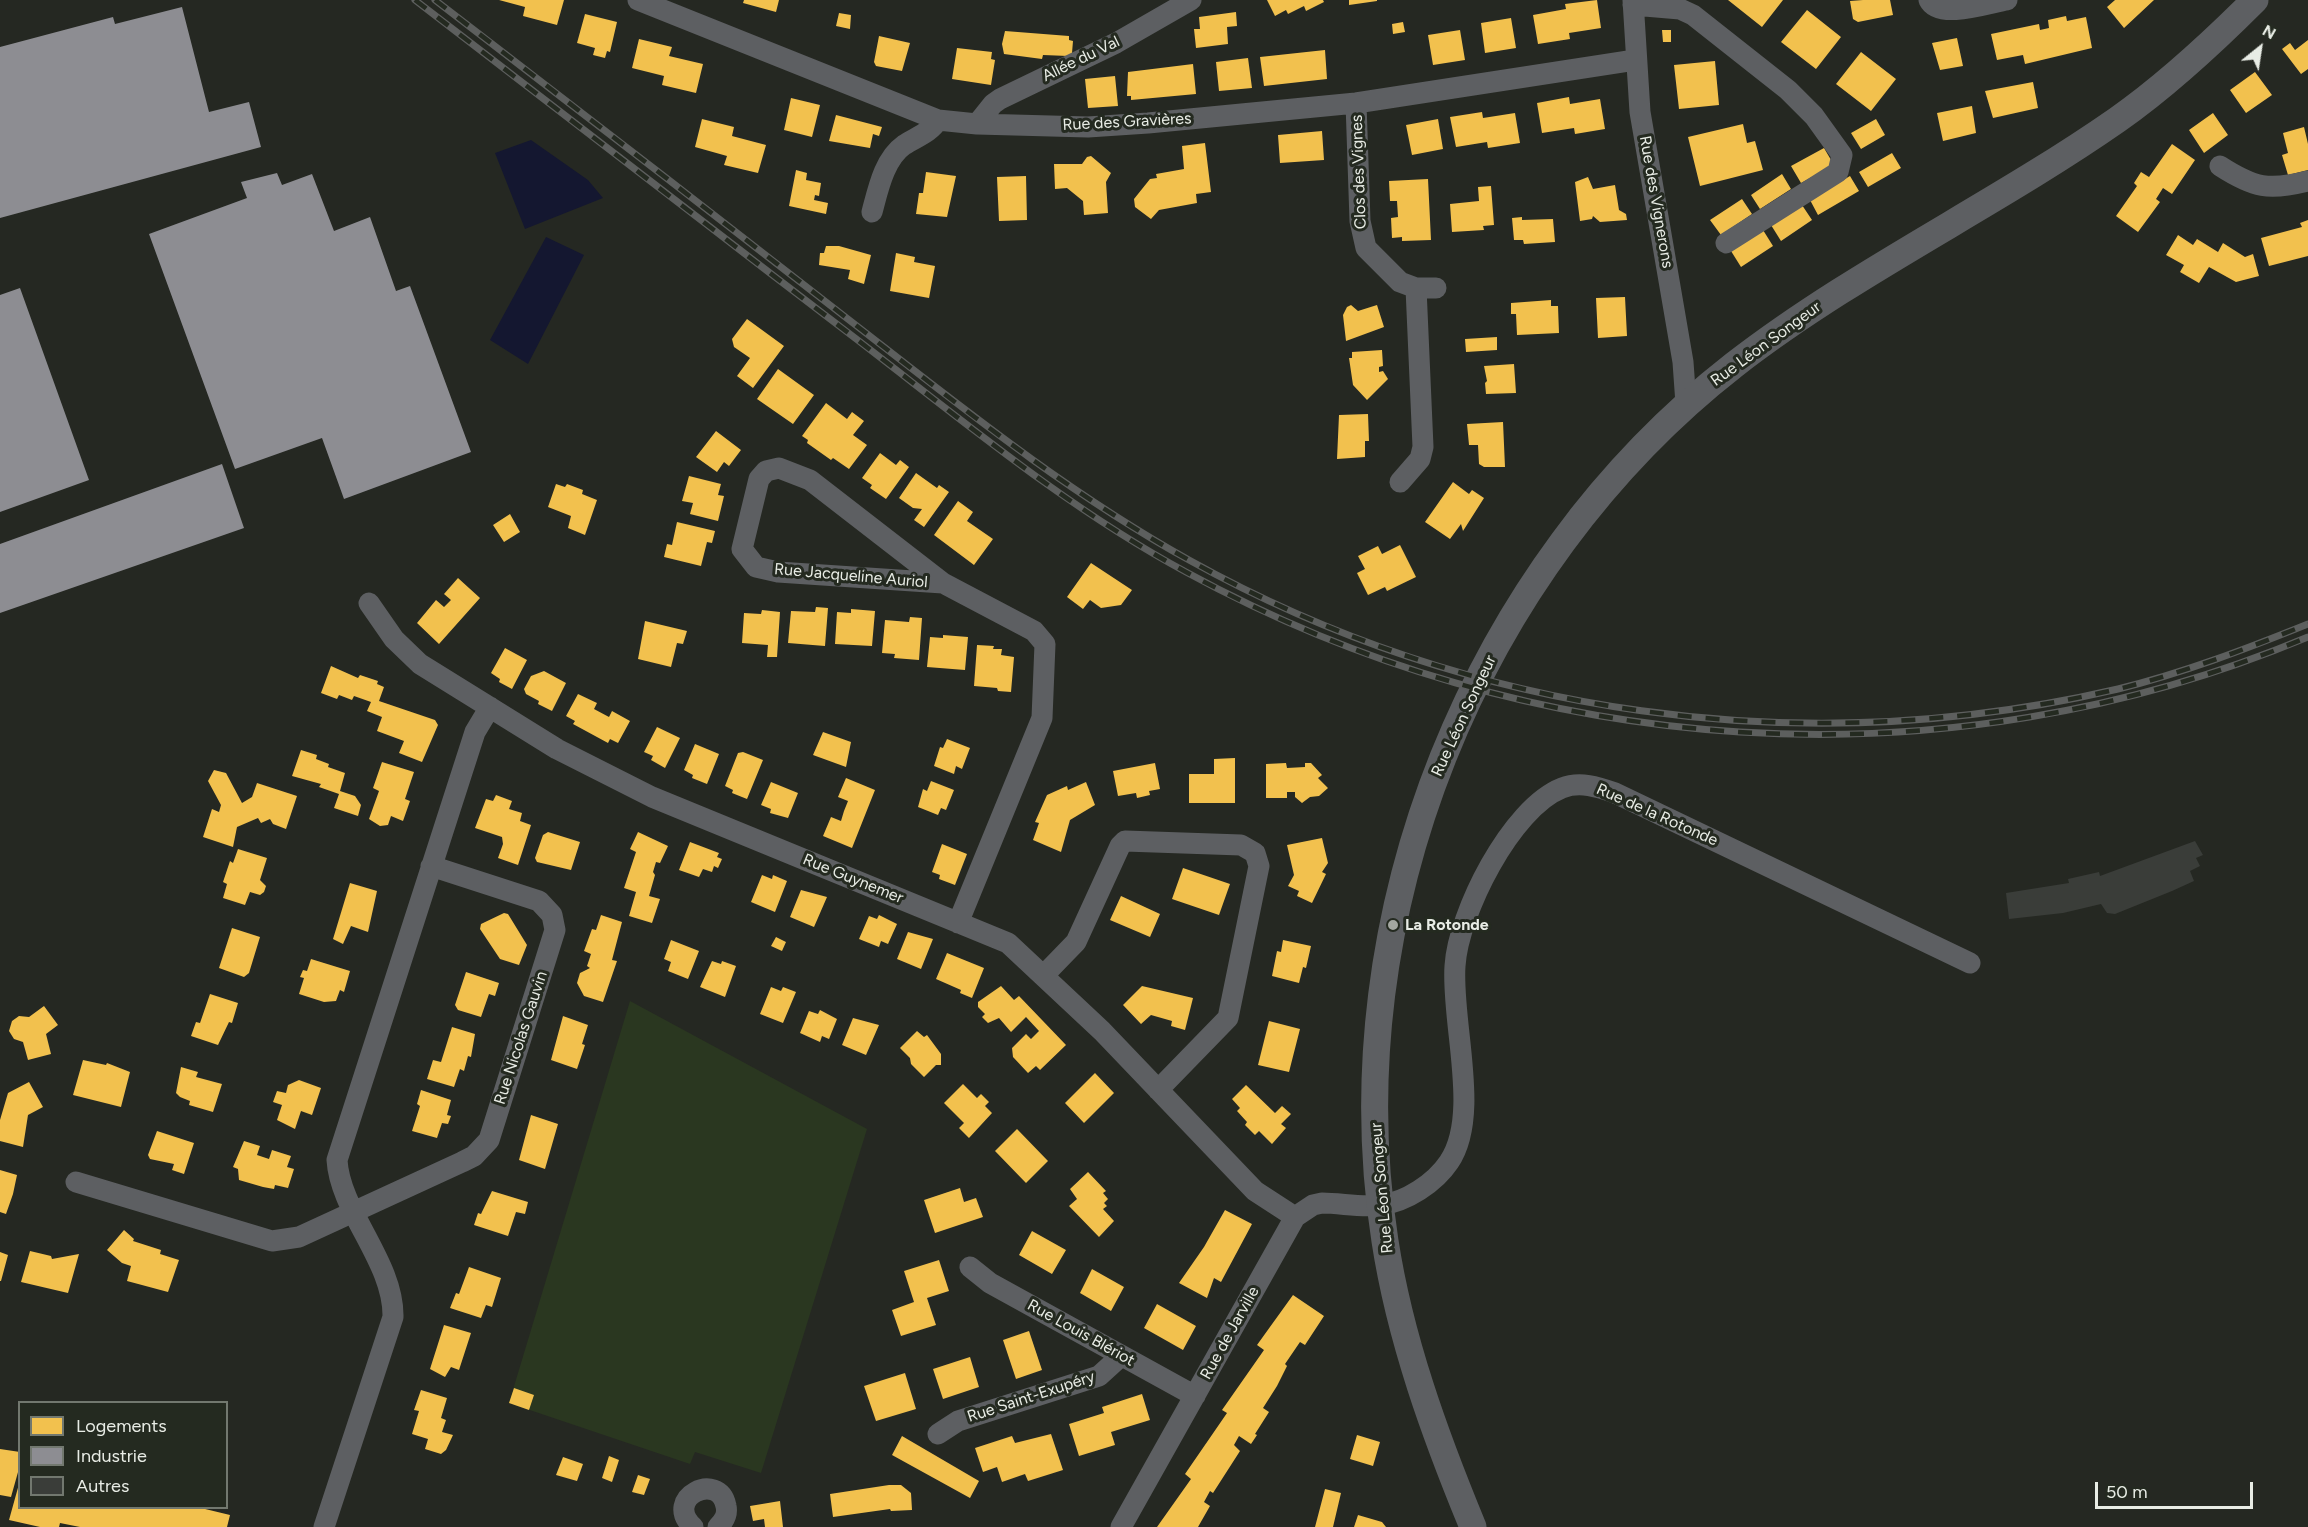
<!DOCTYPE html>
<meta charset="utf-8">
<style>
body{margin:0}
#map{position:relative;width:2308px;height:1527px;overflow:hidden;background:#252822;font-family:Figtree,sans-serif}
canvas{display:block}
.legend{position:absolute;left:18px;top:1401px;width:210px;height:108px;box-sizing:border-box;background:#242a20;border:2px solid #72786f;margin:0;padding:8px 10px;list-style:none;font-size:18px;color:#e8ece5}
.legend li{display:flex;align-items:center;gap:12px;height:30px}
.legend b{width:30px;border:2px solid #72786f}
.north{position:absolute;left:2230px;top:18px;width:60px;height:60px;-webkit-text-stroke:4px #242a20;paint-order:stroke;rotate:30deg;font-size:16px;font-weight:700;line-height:24px;text-align:center;color:#e8ece5}
.north::after{content:'';display:block;margin:auto;width:21px;height:27px;background:#e8ece5;clip-path:polygon(50% 0,100% 100%,50% 72%,0 100%)}
.scale{position:absolute;left:2095px;top:1482px;width:158px;height:27px;box-sizing:border-box;border:3px solid #e8ece5;border-top:0;padding-left:8px;font-size:18px;line-height:21px;white-space:nowrap;color:#e8ece5;-webkit-text-stroke:4px #242a20;paint-order:stroke}
</style>
<div id="map">
<canvas width="2308" height="1527"></canvas>
<ul class="legend">
<li><b style="height:16px;background:#f2c14e"></b>Logements</li>
<li><b style="height:16px;background:#8d8d92"></b>Industrie</li>
<li><b style="height:16px;background:#3a3d39"></b>Autres</li>
</ul>
<div class="north">N</div>
<div class="scale">50 m</div>
</div>
<script>
const ctx = document.querySelector('canvas').getContext('2d');
ctx.lineJoin = 'round';
function fill(path, color) {
  ctx.fillStyle = color;
  ctx.fill(path, 'evenodd');
}
function stroke(path, color, width, dash) {
  ctx.strokeStyle = color;
  ctx.lineWidth = width;
  ctx.lineCap = dash ? 'butt' : 'round';
  ctx.setLineDash(dash || []);
  ctx.stroke(path);
}
function drawText(font, color, halo, rows, align = 'center') {
  ctx.font = font + ' Figtree,sans-serif';
  ctx.lineWidth = 6;
  ctx.setLineDash([]);
  ctx.textBaseline = 'middle';
  ctx.strokeStyle = halo;
  ctx.fillStyle = color;
  for (const [text, x, y, turn = 0] of rows) {
    ctx.save();
    ctx.translate(x, y);
    ctx.rotate((+turn || 0) * Math.PI / 180);
    ctx.textAlign = isNaN(turn) ? turn : align;
    if (halo) ctx.strokeText(text, 0, 0);
    ctx.fillText(text, 0, 0);
    ctx.restore();
  }
}
fill(new Path2D(`
 M630,1001L867,1129L761,1473L695,1452L690,1464L509,1403Z`), '#2a3720');
fill(new Path2D(`
 M531,140L588,180L603,198L525,229L495,153Z
 M546,237L584,255L528,364L490,340Z`), '#141730');
fill(new Path2D(`
 M499,0H564L557,25L523,16L525,7Z
 M744,0H779L776,12L743,3Z
 M1267,0H1323L1324,2L1306,11L1304,6L1288,14L1286,10L1275,16Z
 M1349,0H1377V1L1349,5Z
 M1597,0L1601,28L1569,33L1570,39L1538,44L1533,15L1566,9L1565,4Z
 M1728,0H1783L1762,27Z
 M1863,0H1890L1893,15L1858,22L1853,19L1850,1Z
 M2115,0H2154L2124,28L2107,7Z
 M1807,10L1841,37L1816,69L1781,42Z
 M1236,12L1237,26L1227,27L1228,44L1196,48L1194,29H1200L1199,17Z
 M839,13L851,15L850,29L836,26Z
 M585,14L617,22L610,52L607,51L605,58L593,55L595,48L577,43Z
 M2066,16L2067,21L2086,17L2092,48L2025,64L2023,55L1997,60L1991,34L2039,24L2040,30L2049,28L2048,20Z
 M1511,18L1516,48L1485,53L1481,23Z
 M1403,22L1405,32L1393,34L1392,24Z
 M1460,30L1465,60L1433,65L1428,35Z
 M1662,30H1671V42H1663Z
 M1005,31L1069,36V40L1073,41L1072,53L1068,56L1043,55L1042,59L1004,54L1002,44Z
 M879,36L910,43L902,71L876,66L874,62Z
 M1957,38L1963,66L1940,70L1932,43Z
 M639,39L672,47L669,56L703,64L696,93L662,85L664,76L632,68Z
 M2308,40V69L2301,74L2282,49L2290,43L2295,50Z
 M957,48L992,52L991,59L995,60L991,85L952,79Z
 M1325,50L1327,79L1264,86L1260,57Z
 M1861,52L1896,79L1871,111L1836,84Z
 M1248,58L1252,88L1219,91L1216,62Z
 M1715,61L1719,105L1679,109L1674,65Z
 M1193,64L1196,94L1131,100V96H1127L1128,72Z
 M2255,72L2272,95L2246,113L2230,90Z
 M1115,76L1118,106L1088,108L1085,79Z
 M2033,82L2038,108L1993,118L1985,91Z
 M1569,97L1570,104L1600,99L1605,129L1575,134L1574,128L1542,133L1537,103Z
 M791,98L820,105L812,137L784,130Z
 M1972,106L1976,133L1943,141L1937,113Z
 M1482,112L1483,118L1515,113L1520,143L1488,148L1487,142L1456,147L1450,117Z
 M2213,113L2228,135L2204,153L2189,130Z
 M836,115L882,127L879,136L873,134L870,148L829,141Z
 M702,119L734,127L732,136L766,145L758,173L724,165L727,156L695,147Z
 M1438,119L1443,149L1412,155L1406,125Z
 M1876,119L1885,135L1861,149L1851,133Z
 M1743,124L1747,143L1755,141L1763,170L1700,186L1688,137Z
 M2304,127L2308,144V170L2288,175L2282,155L2288,153L2283,133Z
 M1322,131L1324,160L1280,163L1278,135Z
 M1205,143L1211,192L1196,194L1197,203L1159,210L1151,219L1135,207L1134,199L1150,179L1157,178L1156,174L1184,169L1182,146Z
 M2172,144L2195,160L2172,194L2163,188L2156,199L2160,202L2138,232L2116,216L2137,186L2134,183L2141,172L2149,177Z
 M1824,148L1834,165L1801,183L1791,166Z
 M1892,153L1901,168L1868,187L1859,172Z
 M1091,156L1111,173L1106,182L1108,213L1084,215L1083,201L1067,188L1055,189L1054,164H1082L1087,157Z
 M796,170L807,173L806,180L821,183L819,196L815,195L814,200L828,203L826,214L789,206Z
 M926,172L956,176L947,217L916,214L919,193H923Z
 M1782,174L1791,189L1760,209L1751,195Z
 M1026,176L1027,220L999,221L997,177Z
 M1850,176L1859,191L1818,215L1810,200Z
 M1588,177L1593,189L1615,185L1619,210L1626,214L1627,220L1600,222L1593,216L1592,219L1580,221L1575,182Z
 M1428,179L1431,240L1402,241V237L1392,238L1391,218L1398,217L1397,201H1390L1389,181Z
 M1491,186L1494,225L1483,226L1484,230L1452,232L1450,204L1479,201L1478,187Z
 M1742,199L1752,214L1721,235L1710,220Z
 M1802,205L1812,220L1781,241L1771,225Z
 M1522,217V220L1553,219L1555,242L1524,244L1523,240H1514L1512,218Z
 M2308,220V256L2269,266L2261,238L2302,227L2300,223Z
 M1763,230L1773,246L1741,267L1731,251Z
 M2178,235L2193,245L2197,239L2218,252L2223,243L2245,257L2253,254L2259,276L2236,282L2209,267L2199,283L2180,272L2184,265L2166,255Z
 M826,246H839L871,255L864,284L848,279L850,270L819,265L820,253H824Z
 M896,253L915,257L914,262L935,266L929,298L890,291Z
 M1625,297L1627,336L1598,338L1596,298Z
 M1551,300V306H1558L1559,333L1517,335L1516,314H1511V303Z
 M1351,305L1358,311L1377,305L1384,327L1346,341L1343,315L1347,307Z
 M747,319L784,346L753,388L737,376L750,358L734,347L732,339Z
 M1497,337V350L1466,352L1465,339Z
 M1382,350L1383,366L1379,367V372L1383,371L1388,379L1367,400L1353,385L1349,358H1352V352Z
 M1514,364L1516,393L1486,394L1485,383L1487,381L1484,366Z
 M778,369L814,395L793,424L757,399Z
 M826,403L847,419L852,412L864,421L853,435L867,445L849,469L833,458L831,460L807,443L808,440L802,436Z
 M1368,414L1369,441H1365V457L1337,459L1339,415Z
 M1503,422L1505,467H1484L1479,464L1478,445H1469L1467,424Z
 M716,431L741,450L729,466L724,462L717,472L696,457Z
 M880,453L896,465L900,460L909,467L886,499L870,488L872,485L862,478Z
 M916,473L937,488L939,485L949,492L924,527L914,520L922,509L913,508L899,498Z
 M689,476L721,484L718,495L724,496L718,521L690,514L693,503L682,501Z
 M1453,482L1469,494L1472,490L1484,498L1463,531L1461,524L1450,539L1425,522Z
 M556,484L565,487L567,484L583,490L582,494L597,500L585,535L568,528L571,516L548,507Z
 M958,501L973,512L967,521L993,539L974,565L934,535Z
 M510,514L520,532L504,542L493,525Z
 M677,522L715,531L712,543L707,542L701,566L664,557L667,544L672,545Z
 M1400,545L1416,577L1387,591L1385,587L1368,595L1357,573L1365,569L1358,556L1378,546L1382,554Z
 M1091,563L1132,590L1121,605L1101,608L1090,600L1083,609L1067,597Z
 M458,578L480,598L439,644L417,623L436,600L444,607L451,600L444,594Z
 M816,607L828,608L825,646L788,643L791,611L815,612Z
 M851,609L875,611L872,646L835,644L837,612L851,613Z
 M762,610L780,612L777,657H767L768,645L742,643L744,613L761,614Z
 M910,617L922,618L919,660L894,658L895,654L882,653L885,620L909,622Z
 M645,621L687,631L683,644L677,643L671,667L638,659Z
 M943,635L968,637L965,670L927,667L930,637L943,638Z
 M977,645L994,646L993,649H1002L1001,655L1014,657L1011,692L998,691L997,688L974,686Z
 M505,648L527,660L512,689L499,682L500,679L491,673Z
 M331,666L358,678L360,675L378,681L377,684L384,687L379,701L435,720L438,725L422,762L399,753L404,741L377,731L382,717L367,711L371,702L354,696L352,700L339,695L337,699L321,693Z
 M544,671L566,683L552,711L538,704L539,701L526,694L524,689L531,676Z
 M578,694L597,703L594,709L609,717L612,711L630,721L618,743L610,739L608,743L573,724L575,721L566,716Z
 M657,727L680,738L665,768L651,760L653,756L644,752Z
 M823,732L851,742L846,767L813,755Z
 M947,739L970,748L962,769L956,766L954,774L934,766L940,747L943,748Z
 M695,744L719,754L707,784L692,778L693,775L684,770Z
 M301,750L317,755L316,759L329,764L328,767L345,773L340,791L355,796L361,805L358,816L334,808L339,794L319,787L321,784L292,776Z
 M743,752L763,760L747,799L732,793L733,790L725,786L738,753Z
 M1235,758V803H1189V774H1214V759Z
 M382,762L414,772L405,799L410,801L403,821L391,816L388,825L380,826L369,819L379,791L373,788Z
 M1155,763L1160,789L1149,791L1150,795L1137,798L1136,793L1118,796L1113,771Z
 M1286,763L1287,768L1305,767V763H1311L1322,775L1318,778L1328,788L1319,796L1310,797L1302,803L1295,797V792H1287V798H1266V764Z
 M214,770L226,773L242,803L252,797L257,783L297,796L286,829L273,824L270,819L261,823L258,818L237,827L233,847L203,837L212,809L219,812L221,805L208,781Z
 M846,778L875,790L852,848L823,836L831,817L841,821L844,811L848,801L838,797Z
 M931,781L954,790L946,810L941,808L938,815L918,807L923,789L927,791Z
 M771,782L798,793L788,818L770,813L771,809L761,805Z
 M1086,782L1095,805L1070,820L1061,852L1033,840L1039,823L1035,822L1047,795L1067,786L1068,790Z
 M496,795L512,801L509,809L522,813L520,821L531,825L518,865L498,858L503,844L502,837L475,828L486,799L493,801Z
 M548,832L580,842L571,870L537,862L535,858L543,835Z
 M638,832L668,846L660,863L656,862L653,872L655,875L649,896L660,899L652,923L629,916L636,892L624,888L636,852L630,849Z
 M1322,838L1328,863L1322,872L1326,874L1312,903L1297,896L1299,891L1288,886L1294,875L1287,845Z
 M690,842L719,853L717,857L722,859L718,868L714,866L712,872L703,869L699,877L679,870Z
 M942,844L967,854L955,885L939,879L940,875L932,872Z
 M238,849L267,858L260,880L266,886L264,892L260,895L250,892L245,905L223,898L227,884L223,882L230,861L233,863Z
 M1183,868L1230,884L1219,915L1172,899Z
 M762,875L772,879L773,875L787,881L775,912L751,902Z
 M350,883L377,891L368,932L351,926L343,944L333,939Z
 M801,890L827,897L814,927L790,917Z
 M1121,896L1160,914L1150,937L1110,920Z
 M504,913L508,914L527,945L519,965L500,959L480,929L481,924Z
 M601,915L622,922L612,960L617,961L603,1002L584,996L577,983L580,973L590,968L587,966L591,954L584,951L592,929L596,930Z
 M879,915L897,924L888,944L881,941L879,947L859,939L869,916L877,919Z
 M232,928L260,937L249,973L244,977L219,968Z
 M908,932L933,939L921,969L897,959Z
 M776,937L786,942L782,951L771,946Z
 M671,940L699,951L688,979L668,971L671,962L664,959Z
 M1283,940L1311,946L1306,968L1303,967L1299,983L1272,976L1277,951L1281,952Z
 M947,953L984,968L972,998L960,993L961,990L936,979Z
 M311,959L350,971L344,992L340,990L336,1001L324,1002L299,994L304,978L300,977L303,970L307,971Z
 M712,961L721,964L722,961L736,966L725,997L700,987Z
 M466,972L499,983L495,996L489,994L481,1017L458,1010L455,1005Z
 M1001,986L1014,1000L1019,996L1066,1045L1040,1070L1036,1066L1028,1073L1013,1057L1012,1048L1026,1034L1031,1039L1039,1031L1026,1017L1011,1032L999,1018L988,1023L982,1017L985,1014L978,1007V1002Z
 M1142,986L1193,998L1185,1030L1171,1026L1172,1021L1151,1015L1141,1024L1123,1005Z
 M771,987L781,991L783,987L796,992L783,1023L760,1014Z
 M210,994L238,1003L232,1023L229,1022L218,1045L191,1036L196,1022L200,1023Z
 M44,1006L58,1025L46,1034L51,1054L28,1060L23,1042L14,1039L9,1031L12,1021L19,1016L29,1017Z
 M820,1010L837,1019L829,1039L822,1036L820,1042L800,1033L809,1011L818,1014Z
 M563,1016L588,1025L582,1044L585,1045L577,1069L551,1060Z
 M853,1018L879,1025L866,1055L842,1045Z
 M1269,1021L1300,1029L1289,1072L1258,1065Z
 M452,1027L475,1034L471,1057L468,1056L464,1071L460,1069L454,1087L427,1079L433,1060L441,1062Z
 M917,1031L924,1037L927,1035L941,1054V1065H936L924,1077L911,1064L910,1058L900,1048Z
 M83,1060L106,1065L107,1063L130,1072L121,1107L73,1095Z
 M181,1067L198,1072L196,1077L222,1084L213,1112L189,1105L190,1101L180,1097L176,1093Z
 M1095,1073L1114,1093L1084,1123L1065,1103Z
 M299,1080L321,1088L312,1115L301,1111L295,1129L277,1120L282,1105L273,1102L277,1091L286,1093L288,1085Z
 M29,1082L43,1107L28,1115L23,1147L0,1141V1120L8,1093Z
 M963,1084L977,1098L981,1094L989,1102L985,1106L992,1113L969,1138L959,1128L964,1123L944,1103Z
 M1246,1085L1275,1113L1282,1106L1291,1114L1281,1124L1286,1128L1272,1144L1259,1131L1255,1135L1245,1125L1247,1122L1237,1111L1240,1108L1232,1099Z
 M421,1090L451,1100L447,1115L451,1116L448,1124L442,1123L437,1138L412,1131L420,1106L417,1104Z
 M531,1115L558,1124L545,1169L519,1160Z
 M1017,1129L1048,1161L1026,1183L995,1151Z
 M157,1131L194,1143L184,1174L172,1170L174,1164L150,1159L148,1155Z
 M244,1141L260,1146L257,1155L269,1159L272,1150L291,1156L287,1167L294,1169L288,1188L275,1185L274,1189L263,1187L239,1180L238,1169L233,1167Z
 M0,1170L17,1175L13,1194L6,1214L0,1212Z
 M1088,1172L1106,1191L1103,1193L1108,1199L1104,1203L1107,1206L1103,1209L1114,1221L1099,1237L1069,1206L1077,1199L1070,1189Z
 M960,1188L964,1202L976,1198L983,1217L935,1233L924,1200Z
 M492,1191L528,1202L525,1214L516,1212L508,1236L474,1225L478,1213L481,1214Z
 M1225,1210L1252,1224L1221,1282L1214,1278L1207,1298L1179,1283L1204,1247Z
 M124,1230L134,1239L133,1241L161,1250L160,1254L179,1260L168,1292L127,1281L131,1266L122,1263L107,1250Z
 M1032,1231L1066,1250L1052,1274L1019,1255Z
 M30,1251L51,1256L52,1259L79,1254L68,1293L21,1282Z
 M0,1252L8,1255L1,1281H0Z
 M939,1260L949,1291L927,1298L936,1325L901,1336L892,1310L914,1302L904,1271Z
 M469,1267L501,1278L492,1307L486,1305L481,1318L450,1308L456,1293L459,1294Z
 M1092,1269L1124,1287L1111,1311L1080,1293Z
 M1293,1295L1324,1316L1305,1345L1300,1342L1285,1364L1287,1366L1277,1386L1263,1408L1269,1412L1255,1434L1257,1435L1251,1444L1239,1436L1234,1445L1240,1451L1213,1493L1210,1491L1204,1502L1210,1506L1198,1527H1157L1191,1479L1185,1474L1227,1413L1222,1410L1264,1350L1257,1345Z
 M1157,1304L1196,1326L1183,1350L1144,1328Z
 M444,1325L471,1333L459,1370L451,1367L445,1377L430,1369Z
 M1029,1331L1042,1370L1016,1379L1003,1340Z
 M970,1357L979,1387L943,1399L933,1369Z
 M905,1373L916,1409L876,1421L864,1386Z
 M514,1388L534,1395L529,1410L509,1403Z
 M421,1390L447,1398L441,1418L446,1420L442,1432L453,1435L446,1450L441,1454L425,1449L428,1439L412,1434L419,1411L414,1410Z
 M1142,1394L1150,1420L1111,1432L1115,1445L1079,1456L1069,1424L1104,1413L1102,1407Z
 M1051,1434L1063,1470L1028,1481L1025,1474L1002,1482L997,1467L983,1472L975,1448L1012,1436L1015,1443Z
 M1357,1435L1380,1442L1373,1466L1350,1459Z
 M902,1436L979,1481L970,1498L892,1455Z
 M0,1449L20,1452V1465L11,1497L0,1495Z
 M609,1456L619,1460L612,1482L602,1478Z
 M563,1457L583,1464L577,1481L556,1475Z
 M638,1475L650,1479L644,1495L632,1492Z
 M19,1484L20,1508H201L230,1515L227,1527H80L60,1523L59,1527H40L9,1520Z
 M889,1485H901L911,1493L912,1510L891,1511L890,1509L833,1517L830,1494Z
 M1325,1489L1341,1493L1333,1527H1315Z
 M780,1501L783,1527H765L764,1519L753,1521L750,1506Z
 M1358,1515L1382,1522L1386,1527H1354Z`), '#f2c14e');
fill(new Path2D(`
 M182,7L209,112L249,102L261,147L0,218V47L113,17L115,24Z
 M277,173L282,185L312,174L334,231L370,217L396,291L410,286L471,452L344,499L322,438L235,469L149,234L247,198L241,182Z
 M20,288L89,480L0,512V295Z
 M222,464L244,528L0,613V544Z`), '#8d8d92');
fill(new Path2D(`
 M2195,841L2203,855L2196,858L2200,866L2190,871L2194,881L2172,891L2115,914L2107,913L2101,904L2063,913L2009,919L2006,893L2069,883L2068,879L2099,872L2100,876Z`), '#3a3d39');
stroke(new Path2D(`
 M638,0L938,120L977,124L1088,127L1148,123L1356,103L1635,60
 M1633,0L1640,112L1683,362L1686,404
 M1929,0C1939,20 1989,3 2007,0
 M1633,5L1680,9L1693,15L1788,90L1814,116L1842,155L1838,172L1726,243
 M1356,103L1360,221L1366,248L1400,282L1416,288H1436
 M977,124L993,104L1000,99L1116,43L1191,0
 M2220,166C2254,188 2269,191 2308,181
 M872,212C878,190 884,159 904,145C916,137 930,133 938,120
 M1400,482L1420,459L1423,447L1416,288
 M943,583L778,572L756,567L742,549L759,479L766,471L779,468L810,480L943,583L1034,631L1045,644L1042,718L958,923
 M369,603L394,639L420,664L557,749L652,797L1008,943L1102,1031L1255,1191L1295,1217
 M1044,975L1076,942L1120,846L1125,841L1241,845L1255,853L1259,866L1228,1018L1158,1090
 M76,1182L272,1241L299,1237L462,1162L474,1156L489,1140L555,930L552,915L539,901L431,866
 M970,1267L990,1283L1195,1396
 M938,1434L958,1421L1099,1376L1121,1356
 M324,1527L393,1317C394,1262 340,1212 337,1160L475,732L490,707
 M693,1527C662,1498 719,1470 726,1506C728,1515 724,1521 718,1527
 M1121,1527L1295,1217L1313,1205L1322,1203C1341,1203 1362,1208 1381,1205C1406,1202 1435,1183 1449,1162C1481,1115 1451,1023 1455,966C1458,914 1511,808 1562,788C1580,781 1598,787 1615,793L1970,963`), '#5d5f62', 21);
stroke(new Path2D(`
 M1473,1527C1435,1435 1400,1339 1385,1241C1334,916 1475,567 1734,365C1854,272 1992,207 2117,120C2167,85 2212,43 2255,0`), '#5d5f62', 27);
const rail = new Path2D(`
 M415,0C562,113 708,226 855,338C962,420 1067,508 1186,572C1530,760 1945,789 2308,637
 M435,0C572,105 708,210 844,316C955,402 1066,492 1189,560C1471,717 1804,762 2118,689C2183,673 2246,649 2308,624`);
stroke(rail, '#5d5f5e', 7);
stroke(rail, '#242a20', 4.5, [14]);
for (const [x, y, r, color] of [
 [1393,925,6,"#a4a7a1"]
]) {
  const dot = new Path2D();
  dot.arc(x, y, r, 0, 2 * Math.PI);
  ctx.fillStyle = color;
  ctx.fill(dot);
  stroke(dot, '#242a20', 2);
}
drawText('16px', '#e8ece5', '#242a20', [
 ["Allée du Val",1081,59,-26],
 ["Rue des Gravières",1127,122,-3],
 ["Clos des Vignes",1359,172,-92],
 ["Rue des Vignerons",1656,202,80],
 ["Rue Léon Songeur",1766,344,-36],
 ["Rue Jacqueline Auriol",851,576,5],
 ["Rue Léon Songeur",1464,716,-65],
 ["Rue de la Rotonde",1657,815,24],
 ["Rue Guynemer",853,879,22],
 ["Rue Nicolas Gauvin",521,1038,-72],
 ["Rue Léon Songeur",1382,1188,-95],
 ["Rue Louis Blériot",1081,1333,29],
 ["Rue de Jarville",1230,1333,-61],
 ["Rue Saint-Exupéry",1031,1397,-18]
]);
drawText('bold 16px', '#e8ece5', '#242a20', [
 ["La Rotonde",1405,925]
], 'left');
</script>
